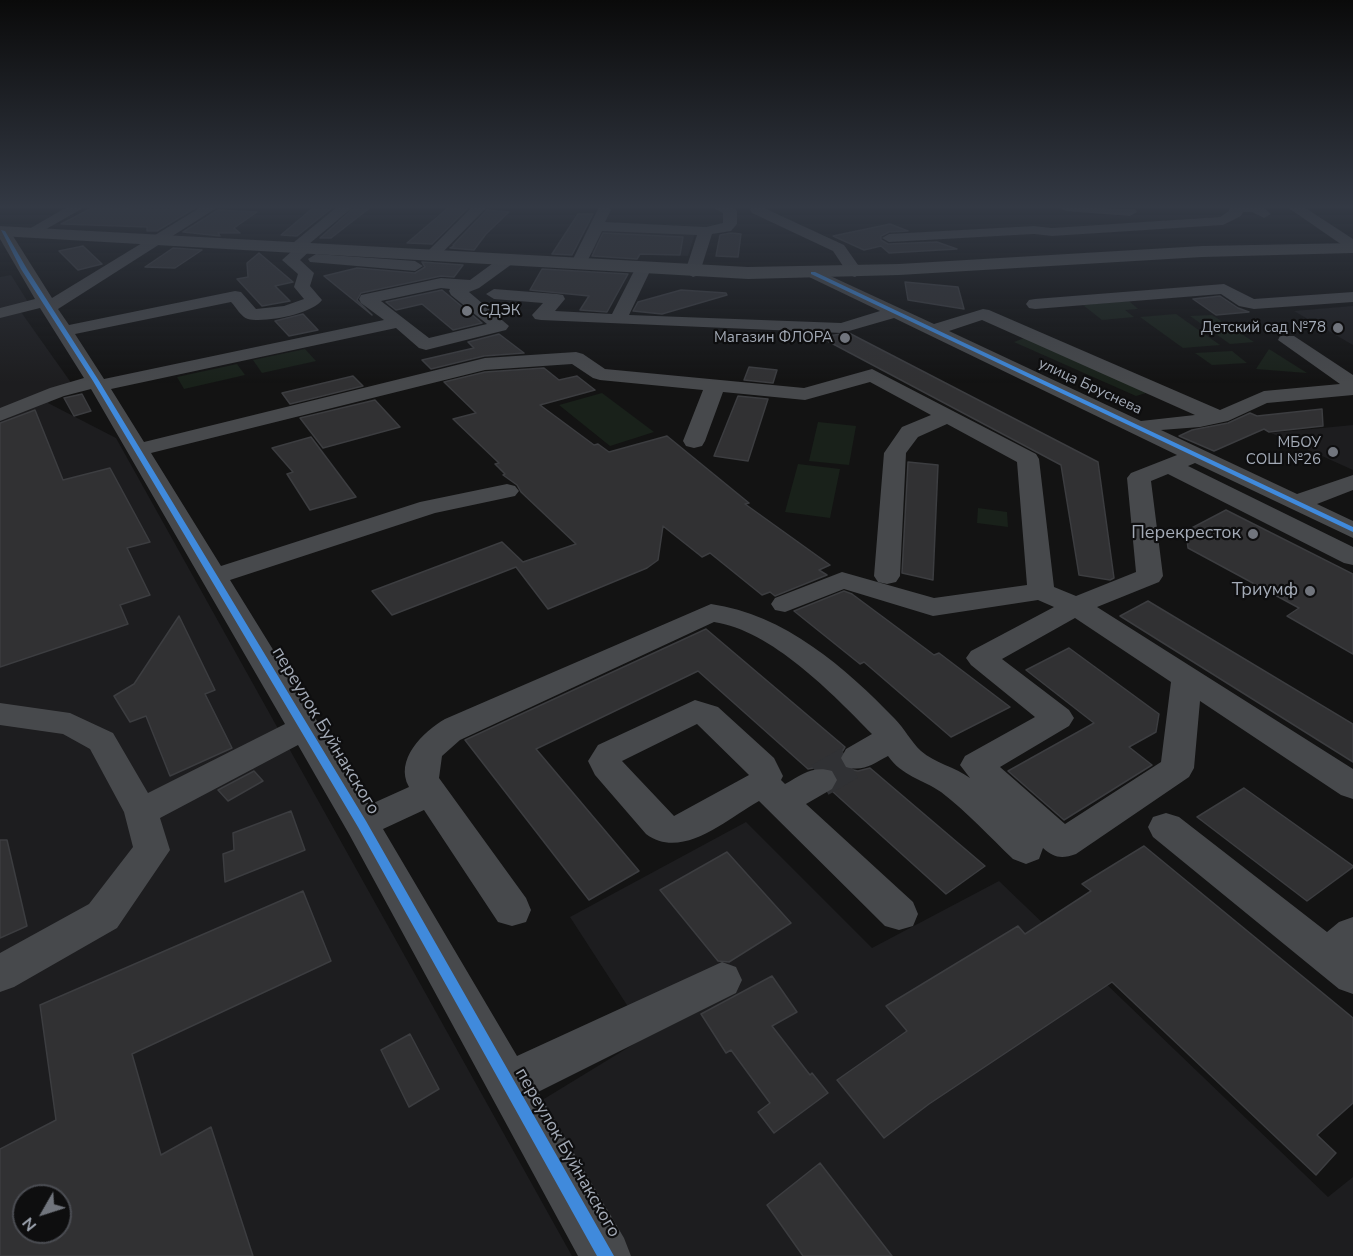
<!DOCTYPE html>
<meta charset="utf-8">
<style>
body{margin:0}
#map{position:relative;width:1353px;height:1256px;overflow:hidden;background:#131313;font-family:"Nunito Sans",sans-serif}
canvas{display:block}
.north{position:absolute;left:12px;top:1184px;width:60px;height:60px;box-sizing:border-box;background:#0e0e0f;border:2px solid #4a4c52;border-radius:50%;rotate:231deg;font-size:16px;font-weight:700;line-height:24px;text-align:center;color:#a3aab6}
.north::after{content:'';display:block;margin:auto;width:21px;height:27px;background:#71757d;clip-path:polygon(50% 0,100% 100%,50% 72%,0 100%)}
</style>
<div id="map">
<canvas width="1353" height="1256"></canvas>
<div class="north">N</div>
</div>
<script>
const ctx = document.querySelector('canvas').getContext('2d');
ctx.lineJoin = 'round';
function fill(path, color) {
  ctx.fillStyle = color;
  ctx.fill(path, 'evenodd');
}
function stroke(path, color, width, dash) {
  ctx.strokeStyle = color;
  ctx.lineWidth = width;
  ctx.lineCap = dash ? 'butt' : 'round';
  ctx.setLineDash(dash || []);
  ctx.stroke(path);
}
function drawText(font, color, halo, rows, align = 'center') {
  ctx.font = font + ' "Nunito Sans",sans-serif';
  ctx.lineWidth = 4.5;
  ctx.setLineDash([]);
  ctx.textBaseline = 'middle';
  ctx.strokeStyle = halo;
  ctx.fillStyle = color;
  for (const [text, x, y, turn = 0] of rows) {
    ctx.save();
    ctx.translate(x, y);
    ctx.rotate((+turn || 0) * Math.PI / 180);
    ctx.textAlign = isNaN(turn) ? turn : align;
    if (halo) ctx.strokeText(text, 0, 0);
    ctx.fillText(text, 0, 0);
    ctx.restore();
  }
}
fill(new Path2D(`
 M600,230H696L688,256L590,253Z
 M11,275L28,302L0,310V277Z
 M1353,306V345L1294,311Z
 M21,312L72,384L48,403L116,438L572,1256H0V316ZM24,1196H60V1232H24Z
 M1353,425V470L1271,433Z
 M746,822L872,948L999,881L1328,1197L1353,1177V1256H631L539,1102L647,1036L570,917Z`), '#1d1d1f');
fill(new Path2D(`
 M1129,301L1138,309L1125,310L1134,317L1102,320L1083,305Z
 M1176,314L1220,345L1183,348L1140,317Z
 M1212,315L1254,342L1230,344L1190,316Z
 M1029,336L1153,391L1136,396L1014,342Z
 M305,349L316,361L262,373L253,360Z
 M1269,349L1307,373L1256,369Z
 M1232,351L1247,363L1212,365L1195,353Z
 M237,364L245,375L184,389L177,377Z
 M602,393L654,432L610,446L559,405Z
 M818,422L856,426L849,465L809,461Z
 M798,464L840,469L830,518L785,512Z
 M978,508L1007,512L1008,527L977,523Z`), '#19211a');
const building = new Path2D(`
 M146,207L195,208L157,231H147V227L61,224L92,208L142,209Z
 M314,207H333L297,236L281,235Z
 M355,207H371L331,238H320Z
 M448,208L467,209L432,244L407,243Z
 M218,210L257,212L234,228L240,233H218L220,236L183,232Z
 M487,210L509,212L486,234L474,250L450,248L454,246L453,245Z
 M578,214H593L572,255L552,254Z
 M890,224L908,231L889,232L881,236V240L888,244L937,242L957,249L889,253L881,246L864,250L833,236Z
 M603,233L683,237L680,255L640,254L637,259L592,256Z
 M731,233L741,234L738,257L716,256L720,235Z
 M83,246L102,264L78,270L59,251Z
 M173,248L202,250L175,268L145,267Z
 M259,253L293,282L275,286L290,301L262,306L237,279L248,277L247,263Z
 M422,262L463,265L454,277L441,276L361,293L357,300L372,315L324,276L357,268L415,273L425,267Z
 M542,269L628,274L607,312L580,310L589,296L530,290Z
 M905,282L958,287L964,309L908,300Z
 M442,290L482,323L453,330L422,304L396,310L386,302Z
 M681,290L726,293L727,295L662,314L633,311L638,302Z
 M1220,296L1238,308L1249,312L1216,315L1193,299Z
 M303,314L318,330L289,336L275,321Z
 M849,333L1098,462L1114,578L1110,580L1079,575L1061,465L820,337Z
 M499,334L524,353L484,356L431,369L422,360L474,348L468,342Z
 M749,367L777,370L773,383L744,380Z
 M544,368L559,380L577,376L595,390L540,405L594,445L598,444L609,452L667,436L749,503L745,504L830,565L819,570L827,575L775,596L770,592L762,595L710,553L702,557L663,526L658,560L647,568L548,609L516,567L392,615L372,591L502,542L523,562L576,544L521,492L517,485L503,475L505,474L495,464L499,463L453,419L476,413L444,382L485,372Z
 M353,376L363,386L290,404L282,393Z
 M82,394L91,411L74,416L64,398Z
 M738,396L768,399L748,461L714,456Z
 M375,400L400,427L323,448L300,418Z
 M1322,409L1323,426L1269,432L1264,429L1214,451L1179,436L1192,430L1228,423L1250,413L1257,416Z
 M35,410L63,480L110,468L150,542L127,548L150,595L120,605L128,624L0,667V423Z
 M311,437L356,497L310,510L287,474L293,472L272,448Z
 M908,462L938,465L933,580L902,573Z
 M1226,510L1353,574V654L1287,616L1299,608L1188,548L1186,531Z
 M844,591L852,594L934,655L939,653L1010,707L951,737L864,662L860,664L794,611Z
 M1148,601L1353,724V762L1120,616Z
 M179,616L215,690L205,694L232,748L170,776L146,716L130,722L114,696L134,684Z
 M706,629L845,747L839,757L844,768L858,771L870,768L985,866L946,894L832,791L839,781L834,770L819,767L808,769L698,671L536,749L639,871L589,900L465,740Z
 M1069,648L1159,714L1156,732L1129,747L1152,765L1064,820L1008,771L1094,723L1026,670Z
 M254,771L263,781L228,801L218,790Z
 M1244,788L1353,866V867L1307,901L1197,817Z
 M291,811L305,850L225,882L223,854L234,850L233,833Z
 M0,840H7L27,926L0,938Z
 M1144,846L1353,1018V1103L1317,1135L1336,1153L1316,1175L1112,982L929,1104L884,1138L837,1080L907,1031L886,1006L1018,926L1025,934L1091,891L1082,884Z
 M727,852L791,923L729,962L718,961L660,890Z
 M303,891L331,961L132,1054L161,1155L211,1127L253,1256H0V1149L56,1120L40,1005ZM24,1196H60V1232H24Z
 M772,976L797,1012L772,1026L810,1075L812,1073L828,1093L774,1133L758,1112L770,1103L731,1050L726,1053L701,1014Z
 M410,1034L439,1089L409,1107L381,1050Z
 M820,1163L892,1256H803L767,1205Z`);
fill(building, '#313133');
stroke(building, '#3c3d40', 1.5);
stroke(new Path2D(`
 M820,780L858,758`), '#303134', 34, [34, 17]);
fill(new Path2D(`
 M67,207H85L34,236L29,237L22,233Z
 M201,207H218L58,309L69,325L235,291L241,292L256,309L284,306L304,299L294,287L298,274L282,260L292,251L288,247L337,207H353L309,244L313,248L300,260L314,273L310,286L322,300C312,314 265,323 248,319C241,317 236,307 231,302L75,334L104,379L384,320L361,303L359,299L361,295L441,278L470,280L500,258H512L514,261L512,264L479,288L469,292L509,326L506,330L426,350L419,348L396,328L111,389L144,442L485,358L576,352L583,354L605,369L804,388L872,369L1036,454L1039,459L1054,587L1076,596L1136,572L1127,478L1131,473L1177,455L894,318L842,333L541,320L535,319L532,315L543,303L494,299L486,294L494,289L557,294L563,295L565,299L555,311L612,314L635,269L643,264L651,269L629,315L841,323L880,311L807,276L805,273L813,268L934,324L983,309L989,310L1220,410L1264,391L1340,384L1278,340L1280,336H1294L1353,375V395L1267,403L1228,421L1200,427L1161,430L1297,494L1353,475V490L1317,504L1353,521V538L1195,463L1188,466L1353,547V565L1344,563L1168,474L1151,481L1163,576L1159,582L1097,607L1353,769V799L1341,795L1200,701L1194,768L1189,777L1076,854C1062,859 1054,858 1043,848L1039,859L1026,864L1013,859C990,837 967,812 941,792C922,779 902,776 888,756C873,764 863,772 846,767L841,758L846,749L872,734C833,694 771,630 714,622L460,740L442,756L439,778L526,898L531,910L526,922L512,926L498,922L424,810L383,829L517,1056L722,962L736,967L742,980L736,993L538,1092L624,1238L631,1256H578L349,834L298,745L160,818L170,850L117,928L14,987L0,992V953L89,904L133,847L124,812L90,749L63,734L0,725V703L70,713L113,733L148,793L285,724L91,389L64,396L0,421V408L50,388L84,378L40,308L0,318V308L35,299L0,239V227L8,228L52,298ZM441,288L450,289L449,291L451,295L487,324L429,338L381,301ZM982,320L1195,415L1141,421L949,331ZM572,364L593,378L600,380L703,390L683,441L686,446L694,448L702,446L705,441L723,392L805,400L870,382L931,415L902,427L884,453L874,576L878,582L887,584L896,582L900,576L906,453L918,437L947,424L1017,462L1027,585L934,598L842,572L775,598L771,604L775,610L785,612L844,589L933,616L1038,600L1054,607L971,651L966,658L971,665L1035,717L965,756L960,765L970,778C955,767 935,763 921,751C911,742 905,729 895,719C846,668 784,614 711,604L445,719C423,732 394,760 409,787L369,805L230,580L435,513L515,496L519,491L515,486L507,484L420,502L221,566L151,453L485,370ZM1075,618L1171,682L1161,762L1065,824L1000,767L1069,726L1074,718L1069,710L1002,659Z
 M472,207H487L436,259H426L423,256Z
 M599,207H609L611,210L605,222L706,227L723,223V213L712,207H733L737,211V224L731,231L712,234L699,275L693,277L685,272L697,235L602,231L584,268H572L570,265Z
 M752,207H762L844,245L863,272L855,277L849,275L833,251L752,213L750,210Z
 M1059,207L1135,209L1137,212L1130,216L1066,211Z
 M1229,207H1263L1271,214L1264,218L1252,212H1243L1241,216L1223,225L1052,236L1034,234L889,242L882,238L889,234L1034,226L1052,228L1220,217L1229,211Z
 M1287,207H1304L1353,239V251L1348,249Z
 M316,254L415,261L423,266L415,271L310,262L308,259Z
 M1224,284L1254,299L1353,292V302L1254,309L1239,306L1221,294L1035,309L1029,308L1026,304L1029,300L1035,299Z
 M695,700L718,707L774,758L783,776L781,780L785,784C801,775 813,765 832,771L837,780L832,789L806,804L913,902L918,914L913,926L899,930L885,926L759,801C727,819 682,861 646,834L595,775L588,761L598,745ZM697,724L749,775L674,816L622,761Z
 M1166,813L1179,817L1327,932L1339,922L1353,917V994L1339,989L1153,837L1148,827L1153,817Z`), '#47494c');
fill(new Path2D(`
 M0,226L748,267L899,264L1202,246L1353,243V253L1202,257L899,275L748,279L0,236Z`), '#4a4c4e');
fill(new Path2D(`
 M1,230L5,231L27,269L99,381L366,821L614,1256H597L358,827L93,381L21,269Z
 M811,272H815L1353,527V532L811,274Z`), '#408adc');
const sky = ctx.createLinearGradient(0, 0, 0, 383);
sky.addColorStop(0, '#0a0a0a');
sky.addColorStop(0.54, '#333944');
sky.addColorStop(1, '#33394400');
ctx.fillStyle = sky;
ctx.fillRect(0, 0, 1353, 383);
for (const [x, y, r, color] of [
 [467,311,6,"#71757d"],
 [1338,328,6,"#71757d"],
 [845,338,6,"#71757d"],
 [1333,452,6,"#71757d"],
 [1253,534,6,"#71757d"],
 [1310,591,6,"#71757d"]
]) {
  const dot = new Path2D();
  dot.arc(x, y, r, 0, 2 * Math.PI);
  ctx.fillStyle = color;
  ctx.fill(dot);
  stroke(dot, '#0e0e0f', 2);
}
drawText('15px', '#a3aab6', '#0e0e0f', [
 ["СДЭК",479,311,"left"],
 ["Детский сад №78",1326,328],
 ["Магазин ФЛОРА",833,338],
 ["МБОУ",1321,443],
 ["СОШ №26",1321,460]
], 'right');
drawText('15px', '#a3aab6', '#0e0e0f', [
 ["улица Бруснева",1090,387,25]
]);
drawText('18px', '#a3aab6', '#0e0e0f', [
 ["Перекресток",1241,534],
 ["Триумф",1298,591]
], 'right');
drawText('18px', '#a3aab6', '#0e0e0f', [
 ["переулок Буйнакского",325,731,59],
 ["переулок Буйнакского",567,1153,60]
]);
</script>
